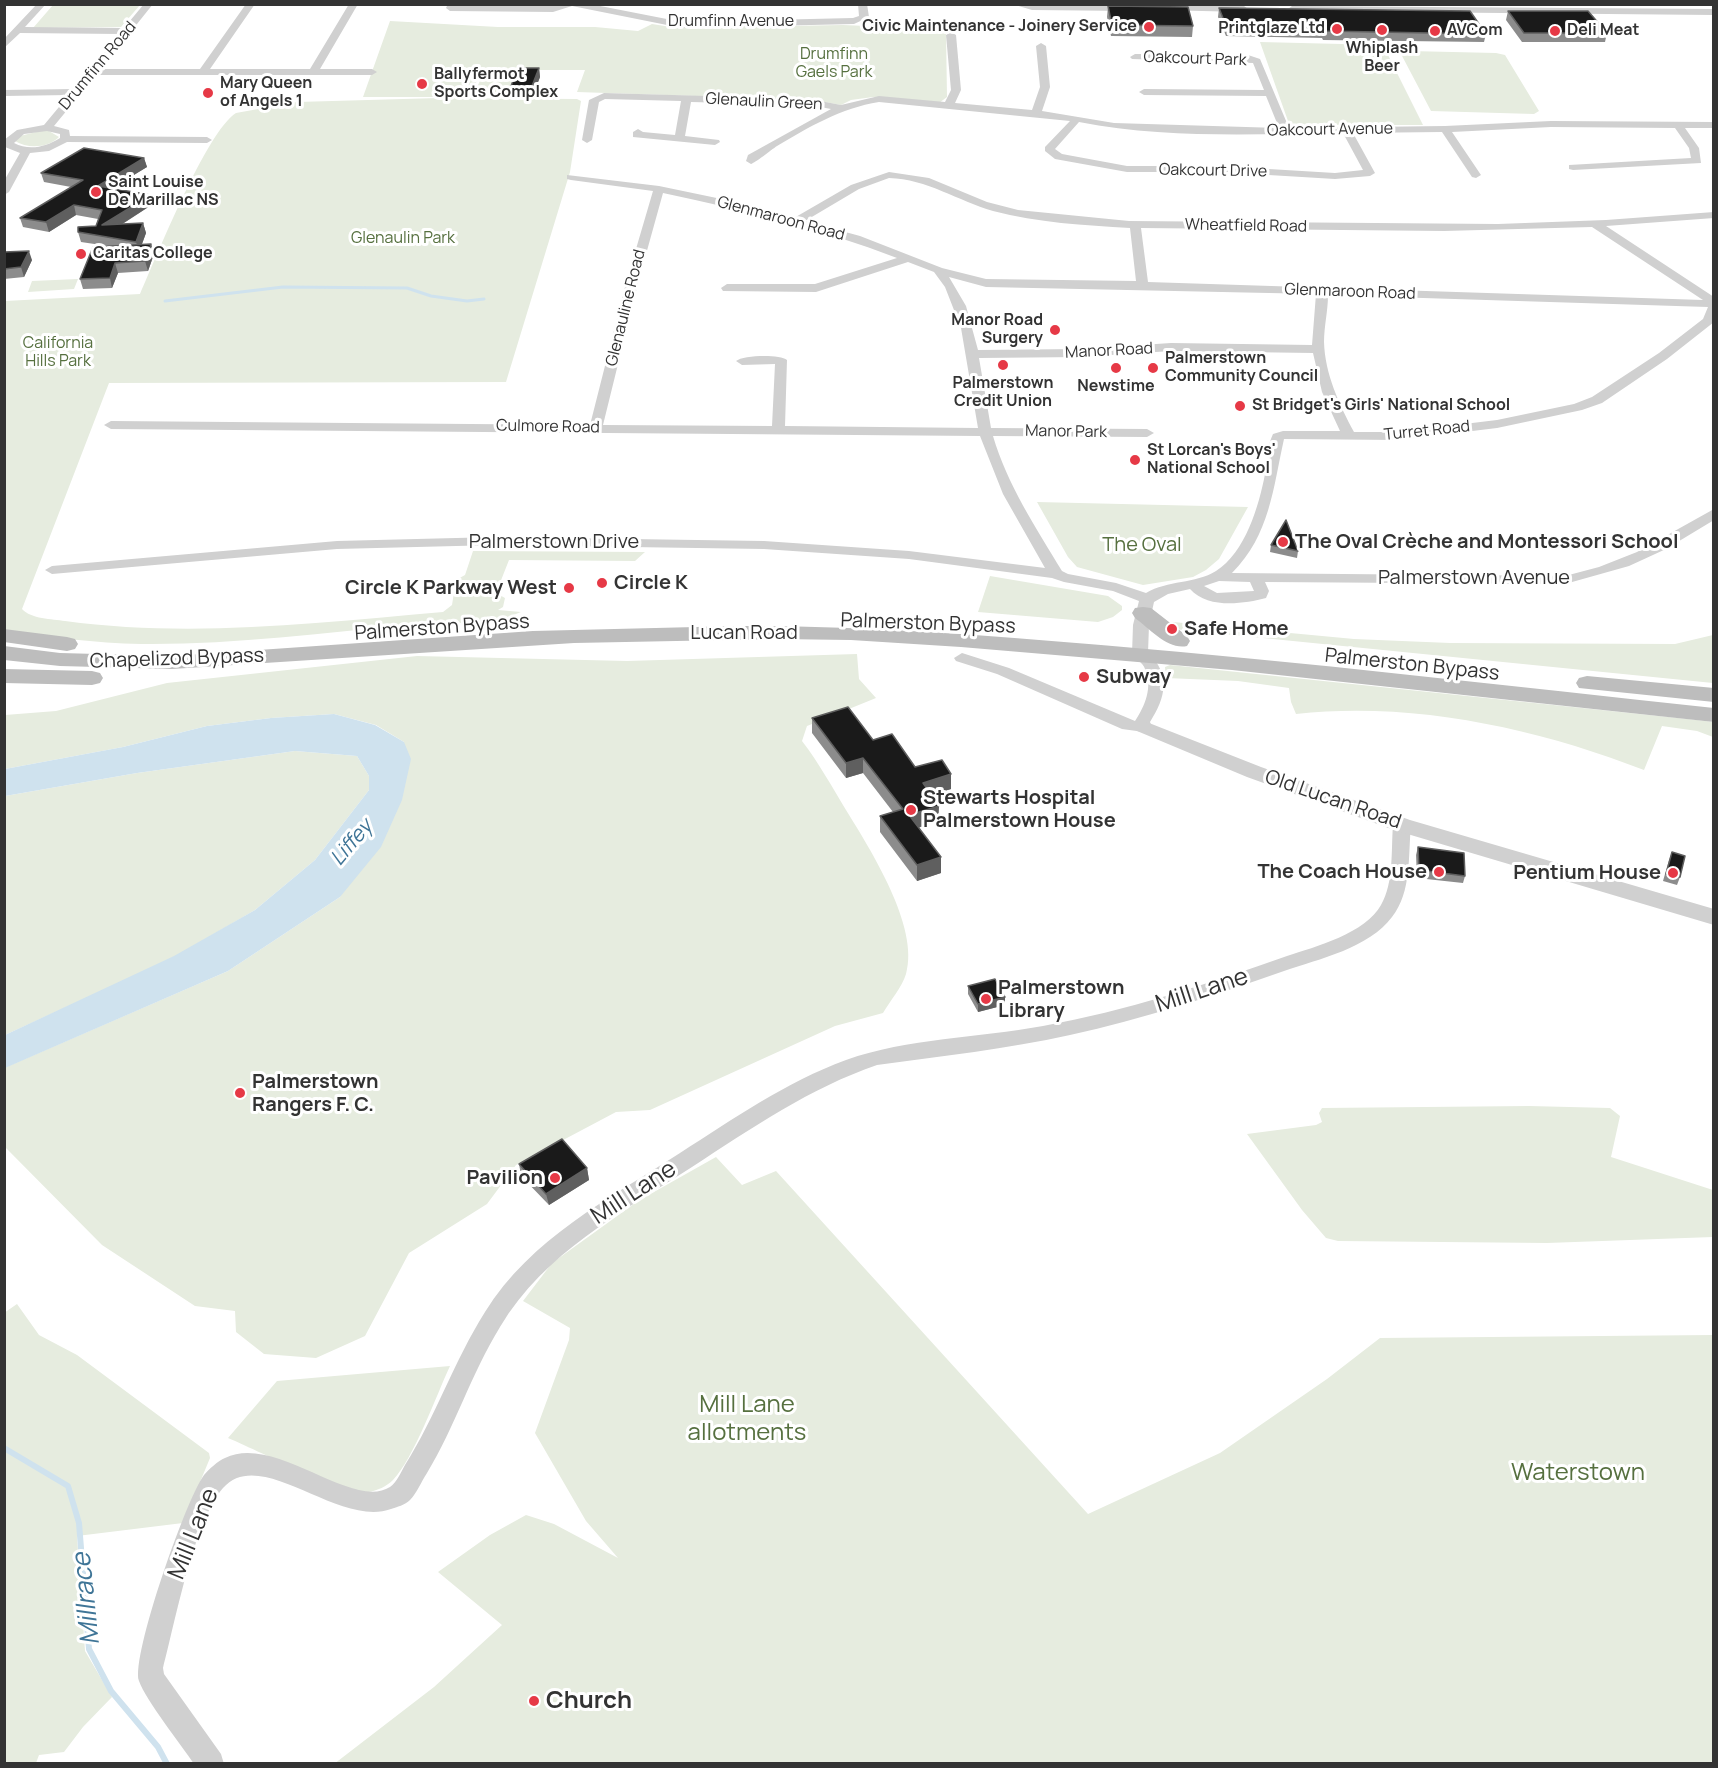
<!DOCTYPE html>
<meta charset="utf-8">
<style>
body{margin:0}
#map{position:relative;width:1718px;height:1768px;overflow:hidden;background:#fff;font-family:Manrope,sans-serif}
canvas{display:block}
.frame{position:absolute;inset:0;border:6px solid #333;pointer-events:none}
</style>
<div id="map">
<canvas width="1718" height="1768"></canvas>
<div class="frame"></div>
</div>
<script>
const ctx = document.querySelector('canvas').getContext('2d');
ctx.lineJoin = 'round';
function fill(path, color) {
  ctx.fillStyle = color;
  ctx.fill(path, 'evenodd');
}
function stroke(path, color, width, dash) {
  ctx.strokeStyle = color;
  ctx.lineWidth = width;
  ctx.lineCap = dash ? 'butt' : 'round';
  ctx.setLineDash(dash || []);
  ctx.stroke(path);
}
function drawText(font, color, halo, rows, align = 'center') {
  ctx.font = font + ' Manrope,sans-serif';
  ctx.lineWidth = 6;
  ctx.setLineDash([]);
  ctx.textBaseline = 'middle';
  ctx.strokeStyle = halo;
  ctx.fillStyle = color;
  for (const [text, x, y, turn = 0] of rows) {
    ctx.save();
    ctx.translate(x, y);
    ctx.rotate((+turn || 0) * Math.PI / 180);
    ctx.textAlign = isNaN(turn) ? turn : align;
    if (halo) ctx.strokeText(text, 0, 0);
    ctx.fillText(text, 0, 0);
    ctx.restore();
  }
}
fill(new Path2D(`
 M53,5H140L121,27L33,28Z
 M390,21L498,27H595L638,31L652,24L677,28L843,25L961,30V32L946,33L947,97L939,103L873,97L851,100L841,105L814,100L577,92L585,70H468L481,71L470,97H363Z
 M1260,42L1383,45L1423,125H1292L1288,121Z
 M1409,51L1496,53L1505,55L1539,111L1534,114L1431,111L1401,54Z
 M484,72H516L506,96H473Z
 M439,98L577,99L581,101L570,172L506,382L109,383L22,609C31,619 52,619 65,621C190,638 318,623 443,612L452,605L456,580L465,575L473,551L645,552L635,561L509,560L496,593L505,598L503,607L498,610L521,612C488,627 445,621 409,625C320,633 230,645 141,644C95,643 50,637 5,631V301L140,294C157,256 206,132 236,113L297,102Z
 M40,131H49L59,137C48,148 28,149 15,141L20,136Z
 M78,279L74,289L28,292L32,281Z
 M1037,502L1248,507L1219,559L1206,570L1193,577L1143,585L1077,567L1068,557Z
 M990,576L1108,596L1122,606V610L1113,617L1098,622L978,612Z
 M1173,622L1354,639L1450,643L1675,644L1713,635V683L1173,629Z
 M857,654L859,679L876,698L807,726L802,741C819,763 832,787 846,810C870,849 920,927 906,974C902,987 890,1001 883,1013L835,1026L650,1110L616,1112L516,1165L487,1204L409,1253L365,1336L316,1358L264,1354L236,1332L235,1311L195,1306L102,1245L5,1147L4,1068L228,971L340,897L404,742L376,725L334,714L271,718L207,726L123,747L5,769V715L56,711L167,683L417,656L627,661Z
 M1170,665L1697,720L1713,722V737L1697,731L1662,726L1644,770C1536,728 1412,701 1296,714L1291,702L1289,688L1238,681L1166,678L1165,667Z
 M295,751L357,756L369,776V790L315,860L255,910L171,959L5,1035V796L137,773Z
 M1529,1106L1610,1108L1620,1116L1611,1157L1713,1190V1237L1547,1243L1338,1241L1326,1238L1302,1210L1247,1134L1316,1125L1322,1122L1319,1113L1322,1108Z
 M716,1157L742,1185L776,1171L1088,1514L1220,1453L1327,1379L1380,1338L1713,1335V1763L334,1764L434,1687L502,1625L438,1572L490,1535L526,1515L554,1524L618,1558L586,1521L535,1433L569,1340L570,1328L523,1301L552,1263L638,1201Z
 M17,1304L39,1335L77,1355L209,1453L210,1458L183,1523L77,1536L85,1651L112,1697L83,1727L64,1752L39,1755L36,1763H5L4,1313Z
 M450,1366C436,1396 414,1458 393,1480C387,1486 377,1491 368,1492C340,1493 257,1450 228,1438L277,1381Z`), '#e6ecdf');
fill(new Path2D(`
 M334,714L375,725L404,742L411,759L402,800L381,847L340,897L228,971L5,1068V1035L174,956L255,910L315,860L369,790V776L357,756L295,751L137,773L5,796V769L123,747L207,726L271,718Z`), '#cfe2ee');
stroke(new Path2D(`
 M165,301L283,287L407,288L431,296L467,301L484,299`), '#cfe2ee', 3);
stroke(new Path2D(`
 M4,1448L68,1486L79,1523L89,1649L111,1691L158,1747L167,1764`), '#cfe2ee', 6);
fill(new Path2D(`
 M37,4H46L25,27L124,28L144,4H153L101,69H200L246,4H255L210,69H310L349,4H358L320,69H372L377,72L372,75H96L54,126L69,130L70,136L207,137L212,140L207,143L67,142L49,151L30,153L9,192L4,195V181L20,153L5,147L4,140L17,130L44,125L69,95L4,96V90L74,89L120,34L20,33L4,48V39ZM47,131L60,134V138C46,147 29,151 14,143L24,134Z
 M448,4L553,6L590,4L682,22L853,18L859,16L858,4H867L869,17L854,24L682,28L572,6L553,12L450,11L446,8Z
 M1012,4L1130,5L1134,8L1130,11L1032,10Z
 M1163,5L1244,6L1248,9L1244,12L1160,10V6Z
 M1292,6L1714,9V15L1289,11L1288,9Z
 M951,32L956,35L961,90L955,103L1032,110L1040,87L1036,46L1041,43L1046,46L1050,87L1042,111L1114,123L1279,128L1266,96L1144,95L1139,92L1144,89L1264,90L1253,63L1132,59L1130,57L1135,54L1248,55L1260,59L1289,128L1445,126L1551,121L1714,122V128H1685L1699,148L1701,163L1573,170L1569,169V165L1691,158L1689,148L1675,128L1551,127L1452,132L1481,175L1476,178L1472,177L1442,132L1353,133L1375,173L1370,176L1335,179L1219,172H1127L1055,159L1045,151V147L1070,121L879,102C841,108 809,127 777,146C771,150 755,163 751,164L746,161L748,155L831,109L810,105L691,102L685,136L719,140L720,142L715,145L633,137V132L638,129L643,132L675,135L681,101L605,99L599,102L592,140L587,143L582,140L589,100L604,93L810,99L841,105L879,96L945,102L951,90L946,35ZM1079,122C1166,139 1256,134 1343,133L1363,170L1335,173L1219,166H1127L1062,154L1055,149Z
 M889,172L929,178L987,202L1018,210L1129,221L1498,224L1606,220L1714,212V218L1606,226L1714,297V322L1667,359L1602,403L1582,410L1497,428L1398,440L1284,439C1273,488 1270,535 1232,573L1565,576L1599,567L1637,552L1714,509V520L1666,549L1629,566L1565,584L1265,582L1269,591L1266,598C1243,604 1208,609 1190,589L1168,594L1154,602L1149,625L1148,653C1171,674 1166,697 1150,722L1152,727L1144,732L1122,729L997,674L956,661L954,658L962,653L1009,668L1135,721C1145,706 1153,687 1145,669C1143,663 1136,659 1132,654L1133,625L1139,601L1113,591L1064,582L1052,578L909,559L764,549L496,545L337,549L52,574L45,570L52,566L337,541L496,537L764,541L909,551L1045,568L1003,494L980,436L111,429L104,425L111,421L590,425L626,283L653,191L571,180L567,179V175L659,186L731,201L794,218L851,185ZM889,178C927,179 958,201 993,211C1038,223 1084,225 1130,228L1136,281L986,279L942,268L860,236L805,221L859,189ZM663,193C743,210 822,229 897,258L815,284H727L721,288L723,291L816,292L908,262L934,272L945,287L961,328L978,428L785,426L787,360C780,354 743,355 736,361L742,365L775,364L772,426L603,425L638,283ZM1592,227L1703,300L1148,282L1141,228L1444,231ZM949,277L986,287L1316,294L1312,345L1171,343L1081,349L978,350L966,306ZM1328,295L1708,307L1703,319L1659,353L1592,397L1574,404L1497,420L1398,432H1354C1339,404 1325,374 1324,342C1324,326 1328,311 1328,295ZM1171,351L1313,353L1322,392L1340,431H1283L1273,434C1267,446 1267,461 1265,474C1259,506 1245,553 1216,571C1195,584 1168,580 1146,593L1116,583L1068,574L1062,571C1036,528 1007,484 993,436L1147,437L1154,433L1147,429L991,428L979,358L1081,357ZM1219,581L1250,582L1254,591L1217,593L1204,586Z
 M1402,819L1408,821L1411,825C1408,855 1412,892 1392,917C1369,948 1319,959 1284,971C1213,996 1143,1019 1070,1035C1007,1049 942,1056 877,1065C810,1088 752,1128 692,1167C621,1213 545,1252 500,1327C471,1374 455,1427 427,1473C421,1482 417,1493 410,1500C405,1505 397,1507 391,1509C338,1528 261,1445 223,1488C194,1521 175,1623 163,1668L164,1674L221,1754L224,1764H194C181,1744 146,1701 139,1681C131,1656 186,1499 204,1475C209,1469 218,1461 225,1458C275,1433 352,1511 390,1487C397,1482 401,1472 405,1465C436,1416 454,1361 485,1312C531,1238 609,1199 680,1153C733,1119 786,1082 846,1060C908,1038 978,1038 1043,1026C1126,1011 1207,984 1287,956C1315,947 1366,933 1381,905C1394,883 1391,850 1393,825L1396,821Z`), '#d0d0d0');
fill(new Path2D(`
 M1144,721L1261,767L1410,820L1714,909V925L1394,830L1247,777L1137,731L1134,727L1137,723Z`), '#d0d0d0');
fill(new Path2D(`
 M1143,607L1151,608L1187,636L1190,641L1187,646C1168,650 1150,629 1135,618L1132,613L1135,608Z
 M737,626C859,625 980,635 1101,645C1306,662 1509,686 1714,708V722L1232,670L961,647L851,640L778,639L574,643L172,669L60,666L4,660V646L60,653L172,656L533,631Z
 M4,629L67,637L75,639L78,644L75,649L67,651L4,642Z
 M4,669L92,671L100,673L103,678L100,683L92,685L4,683Z
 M1587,676L1714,688V702L1579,688L1576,683L1579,678Z`), '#bdbdbd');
fill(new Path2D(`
 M1108,6L1193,26L1192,37L1111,36L1107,17Z
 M1219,8L1486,34L1484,42L1323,40L1322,38L1226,36L1218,17Z
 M1508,11L1607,33L1605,42H1522L1506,20Z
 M539,68L540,77L533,95H512L511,86Z
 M144,158L147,167L112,188L153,204L121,225L143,223L146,233L142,244H151L154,254L148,271L118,273L112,288L83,289L80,279L108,246L81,242L78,232L96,226L98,219L76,215L49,232L23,227L20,218L71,187L44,182L41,173Z
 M4,252L32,260L24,277L4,279Z
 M1271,545L1298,551L1297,558L1270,552Z
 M812,718L873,740L951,789L932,795L939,806L938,821L918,828L941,873L917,881L880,832V816L893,812L863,773L846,778L812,733Z
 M1418,847L1465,876L1463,883L1417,878L1416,855Z
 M1672,852L1680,877L1677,885L1663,881L1669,860Z
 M968,986L1005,997V1005L978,1012L968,994Z
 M519,1164L587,1168L589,1180L549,1205L521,1176Z`), '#8c8c8c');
fill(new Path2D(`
 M539,68L540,77L533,95L532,86Z
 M144,158L147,167L101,195L98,186Z
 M151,195L153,204L105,235L102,225Z
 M74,205L76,215L49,232L46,222Z
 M143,223L146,233L139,252L136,242Z
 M151,244L154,254L148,271L145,261Z
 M29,251L32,260L24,277L21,267Z
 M115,263L118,273L112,288L110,278Z
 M863,758V773L846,778V763Z
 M951,774V789L923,798V783Z
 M939,806L938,821L908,831L909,815Z
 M941,857V873L917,881V865Z
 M1005,997V1005L978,1012V1004Z
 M587,1168L589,1180L549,1205L546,1194Z`), '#5f5f5f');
const building = new Path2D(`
 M1108,6L1188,7L1193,26L1112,25Z
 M1219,8L1470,11L1486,34L1324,31L1323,29L1227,28Z
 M1508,11H1588L1607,33H1524Z
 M518,68H539L532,86H511Z
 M84,148L144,158L98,186L151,195L102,225L143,223L136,242L78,232V227L96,226L102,210L74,205L46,222L20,218L83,180L41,173Z
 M151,244L145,261L115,263L110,278L80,279L93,247Z
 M29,251L21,267L4,269V252Z
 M1286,520L1298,551L1271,545Z
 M848,707L873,740L892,734L915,767L942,760L951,774L923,783L939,806L909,815L941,857L917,865L880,816L903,809L863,758L846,763L812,718Z
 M1418,847L1464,853L1465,876L1419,870Z
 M1672,852L1685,856L1680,877L1666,874Z
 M995,979L1005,997L978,1004L968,986Z
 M562,1139L587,1168L546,1194L519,1164Z`);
fill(building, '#1a1a1a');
stroke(building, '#5f5f5f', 1.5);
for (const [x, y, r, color] of [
 [1149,27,6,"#e63946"],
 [1337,29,6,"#e63946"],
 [1382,30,6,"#e63946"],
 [1435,31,6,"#e63946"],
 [1555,31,6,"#e63946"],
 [422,84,6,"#e63946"],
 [208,93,6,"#e63946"],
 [96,192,6,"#e63946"],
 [81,254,6,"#e63946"],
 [1055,330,6,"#e63946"],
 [1003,365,6,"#e63946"],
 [1116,368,6,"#e63946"],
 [1153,368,6,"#e63946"],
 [1240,406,6,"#e63946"],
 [1135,460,6,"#e63946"],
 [1283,542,6,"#e63946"],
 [602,583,6,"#e63946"],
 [569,588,6,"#e63946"],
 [1172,629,6,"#e63946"],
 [1084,677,6,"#e63946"],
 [911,810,6,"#e63946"],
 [1439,872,6,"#e63946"],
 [1673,873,6,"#e63946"],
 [986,999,6,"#e63946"],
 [240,1093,6,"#e63946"],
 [555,1178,6,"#e63946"],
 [534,1701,6,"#e63946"]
]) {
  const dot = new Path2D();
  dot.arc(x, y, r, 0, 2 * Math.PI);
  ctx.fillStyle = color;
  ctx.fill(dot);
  stroke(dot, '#fff', 2);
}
drawText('16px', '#333', '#fff', [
 ["Drumfinn Avenue",731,22],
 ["Oakcourt Park",1195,59,2],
 ["Drumfinn Road",98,66,-50],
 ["Glenaulin Green",764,102,3],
 ["Oakcourt Avenue",1330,130,-1],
 ["Oakcourt Drive",1213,171,1],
 ["Glenmaroon Road",781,219,15],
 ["Wheatfield Road",1246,226,1],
 ["Glenmaroon Road",1350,292,2],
 ["Glenauline Road",626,308,-76],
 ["Manor Road",1109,351,-3],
 ["Culmore Road",548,427,1],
 ["Turret Road",1427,431,-6],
 ["Manor Park",1066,432,1]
]);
drawText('bold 16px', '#333', '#fff', [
 ["Civic Maintenance - Joinery Service",1137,27,"right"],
 ["Printglaze Ltd",1325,29,"right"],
 ["AVCom",1447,31],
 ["Deli Meat",1567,31],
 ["Whiplash",1382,49,"center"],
 ["Beer",1382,67,"center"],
 ["Ballyfermot",434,75],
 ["Sports Complex",434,93],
 ["Mary Queen",220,84],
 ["of Angels 1",220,102],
 ["Saint Louise",108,183],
 ["De Marillac NS",108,201],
 ["Caritas College",93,254],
 ["Manor Road",1043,321,"right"],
 ["Surgery",1043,339,"right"],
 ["Palmerstown",1165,359],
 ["Community Council",1165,377],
 ["Palmerstown",1003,384,"center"],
 ["Credit Union",1003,402,"center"],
 ["Newstime",1116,387,"center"],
 ["St Bridget's Girls' National School",1252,406],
 ["St Lorcan's Boys'",1147,451],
 ["National School",1147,469]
], 'left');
drawText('16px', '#56703f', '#fff', [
 ["Drumfinn",834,55],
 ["Gaels Park",834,73],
 ["Glenaulin Park",403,239],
 ["California",58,344],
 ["Hills Park",58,362]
]);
drawText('20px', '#333', '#fff', [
 ["Palmerstown Drive",554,542],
 ["Palmerstown Avenue",1474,578],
 ["Palmerston Bypass",928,624,2],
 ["Palmerston Bypass",442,628,-4],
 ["Lucan Road",744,633],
 ["Chapelizod Bypass",177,659,-2],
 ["Palmerston Bypass",1412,665,6],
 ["Old Lucan Road",1333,800,19]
]);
drawText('bold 20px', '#333', '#fff', [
 ["The Oval Crèche and Montessori School",1295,542],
 ["Circle K",614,583],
 ["Circle K Parkway West",557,588,"right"],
 ["Safe Home",1184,629],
 ["Subway",1096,677],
 ["Stewarts Hospital",923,798],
 ["Palmerstown House",923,821],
 ["The Coach House",1427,872,"right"],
 ["Pentium House",1661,873,"right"],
 ["Palmerstown",998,988],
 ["Library",998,1011],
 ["Palmerstown",252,1082],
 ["Rangers F. C.",252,1105],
 ["Pavilion",543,1178,"right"]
], 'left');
drawText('20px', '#56703f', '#fff', [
 ["The Oval",1142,545]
]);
drawText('italic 21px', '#3f7597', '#fff', [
 ["Liffey",352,843,-50]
]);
drawText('24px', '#333', '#fff', [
 ["Mill Lane",1202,991,-18],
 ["Mill Lane",634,1193,-33],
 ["Mill Lane",194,1534,-68]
]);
drawText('24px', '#56703f', '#fff', [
 ["Mill Lane",747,1405],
 ["allotments",747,1433],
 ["Waterstown",1578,1473]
]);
drawText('bold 24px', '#333', '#fff', [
 ["Church",546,1701]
], 'left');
drawText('italic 26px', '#3f7597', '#fff', [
 ["Millrace",87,1599,-96]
]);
</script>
